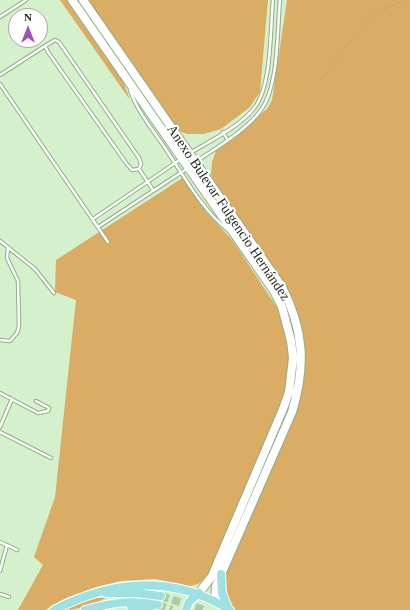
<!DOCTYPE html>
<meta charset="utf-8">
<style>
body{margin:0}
#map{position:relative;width:410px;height:610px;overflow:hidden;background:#d4f1cb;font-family:"Times New Roman",serif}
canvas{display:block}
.north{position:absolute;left:8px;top:8px;width:40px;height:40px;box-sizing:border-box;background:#fff;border:1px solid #a4a9a3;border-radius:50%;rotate:0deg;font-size:11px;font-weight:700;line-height:16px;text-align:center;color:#1c2718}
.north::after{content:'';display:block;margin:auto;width:14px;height:18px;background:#a34ebd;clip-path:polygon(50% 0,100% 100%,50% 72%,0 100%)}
</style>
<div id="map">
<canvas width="410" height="610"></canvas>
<div class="north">N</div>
</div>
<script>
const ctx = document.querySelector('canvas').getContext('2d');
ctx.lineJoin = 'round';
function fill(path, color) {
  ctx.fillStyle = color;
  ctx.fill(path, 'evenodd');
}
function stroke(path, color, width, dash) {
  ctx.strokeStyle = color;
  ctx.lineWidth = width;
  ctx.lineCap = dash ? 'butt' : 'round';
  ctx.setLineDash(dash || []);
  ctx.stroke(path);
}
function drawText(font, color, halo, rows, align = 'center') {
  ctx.font = font + ' "Times New Roman",serif';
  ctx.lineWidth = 4;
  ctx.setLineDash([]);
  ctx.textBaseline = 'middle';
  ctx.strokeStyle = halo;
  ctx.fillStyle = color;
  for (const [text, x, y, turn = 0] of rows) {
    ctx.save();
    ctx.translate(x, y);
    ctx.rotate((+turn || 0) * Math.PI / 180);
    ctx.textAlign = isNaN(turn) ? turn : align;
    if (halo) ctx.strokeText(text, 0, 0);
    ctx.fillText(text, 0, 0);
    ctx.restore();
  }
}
fill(new Path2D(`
 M60,0H69L122,78L130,100Z
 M87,0H268L260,92L249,108L221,129L204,134H187L177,130Z
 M287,0H410V610H235L228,604L222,584L277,455L304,358L302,326L286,289L226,200L211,175L212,162L217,148L267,109L272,100Z
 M184,177L206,212L233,241L278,309L286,332L290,354L289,378L282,402L208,577L198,584L190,586L155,579L121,581L96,587L66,598L45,610H18L43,565L34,557L55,497L76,300L55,292L56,260Z
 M90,598H106C91,606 78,610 61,610Z`), '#daac64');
stroke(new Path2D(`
 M161,596L204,610
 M158,605L172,610`), '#afc9a7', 8, [8, 4]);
const service = new Path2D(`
 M0,17L26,0
 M0,75L45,46
 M0,84L108,242
 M130,90C138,113 154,131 167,151C185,178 203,211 229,231
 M223,132L227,139
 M190,153C210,141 241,126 255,107C272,84 270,30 273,0
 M197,161C216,148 248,129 261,110C279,85 277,31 280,0
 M139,169L132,170L126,163L48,52L45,46L55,40L59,42L139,158L141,164L139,169L153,190
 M93,219L181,159
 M98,227L188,168
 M0,241L35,269L54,293
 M0,340L10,341L17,333L19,326L18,281L7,258L8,248
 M0,393L38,413L48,411L49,408L36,401
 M0,427L12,399
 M0,432L51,458
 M0,542L17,550
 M0,571L7,545
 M0,594L9,597`);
const secondary = new Path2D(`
 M72,0L274,291L282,307L291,341L293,358L289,392L283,409L212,576L199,593
 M83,0L282,287C304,330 306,366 292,412L216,586L215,601`);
const primary = new Path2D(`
 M221,574L222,593L228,608
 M106,593H136L161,596
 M131,607L150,610
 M54,610C113,580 172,574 230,610
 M85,610C113,602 130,600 158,605
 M186,610L189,602L199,593`);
stroke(service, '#91ac88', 4.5);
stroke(secondary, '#91ac88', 10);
stroke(primary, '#fff', 10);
stroke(new Path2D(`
 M321,80L354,36L379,11L405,0`), '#8ea487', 1, [1, 3]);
stroke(service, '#fff', 2.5);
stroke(secondary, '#fff', 8);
stroke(primary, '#9de1e3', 8);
drawText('14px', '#1c2718', '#fff', [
 ["Anexo Bulevar Fulgencio Hernández",228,213,56]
]);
</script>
